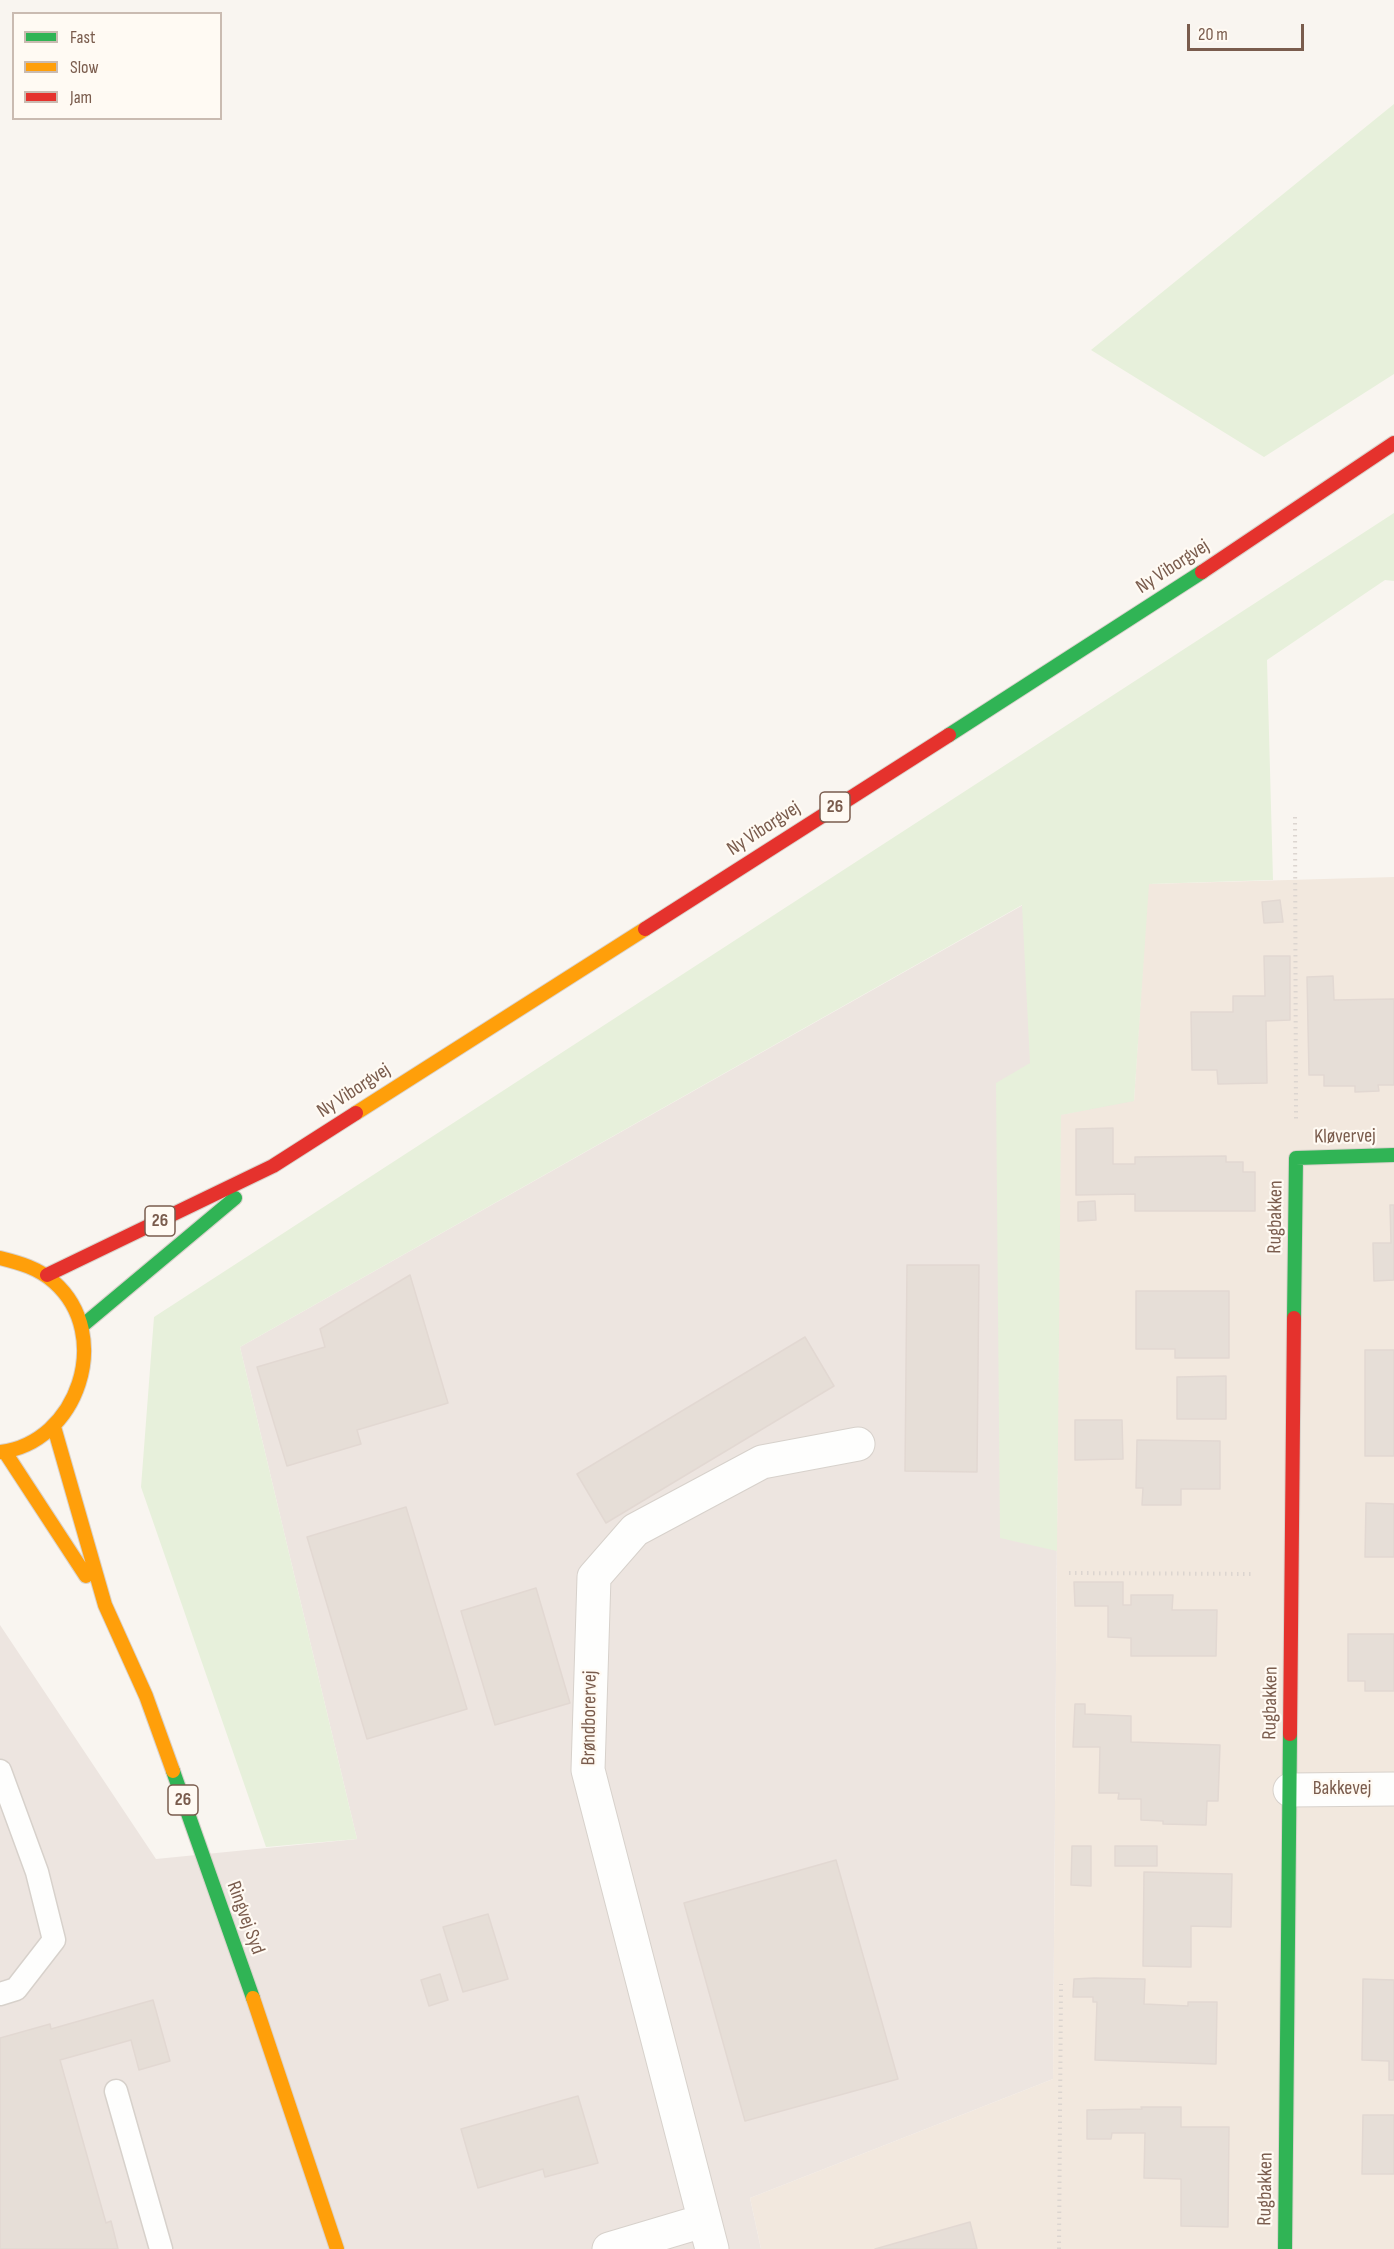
<!DOCTYPE html>
<meta charset="utf-8">
<style>
body{margin:0}
#map{position:relative;width:1394px;height:2249px;overflow:hidden;background:#f9f5f0;font-family:"Sofia Sans Condensed",sans-serif}
canvas{display:block}
.legend{position:absolute;left:12px;top:12px;width:210px;height:108px;box-sizing:border-box;background:#fffaf3;border:2px solid #cabbb1;margin:0;padding:8px 10px;list-style:none;font-size:18px;color:#7a5c4d}
.legend li{display:flex;align-items:center;gap:12px;height:30px}
.legend b{width:30px;border:2px solid #cabbb1}
.scale{position:absolute;left:1187px;top:24px;width:117px;height:27px;box-sizing:border-box;border:3px solid #7a5c4d;border-top:0;padding-left:8px;font-size:18px;line-height:21px;white-space:nowrap;color:#7a5c4d;-webkit-text-stroke:4px #fffaf3;paint-order:stroke}
</style>
<div id="map">
<canvas width="1394" height="2249"></canvas>
<ul class="legend">
<li><b style="height:8px;background:#30b455"></b>Fast</li>
<li><b style="height:8px;background:#ff9f0a"></b>Slow</li>
<li><b style="height:8px;background:#e5322d"></b>Jam</li>
</ul>
<div class="scale">20 m</div>
</div>
<script>
const ctx = document.querySelector('canvas').getContext('2d');
ctx.lineJoin = 'round';
function fill(path, color) {
  ctx.fillStyle = color;
  ctx.fill(path, 'evenodd');
}
function stroke(path, color, width, dash) {
  ctx.strokeStyle = color;
  ctx.lineWidth = width;
  ctx.lineCap = dash ? 'butt' : 'round';
  ctx.setLineDash(dash || []);
  ctx.stroke(path);
}
function drawText(font, color, halo, rows, align = 'center') {
  ctx.font = font + ' "Sofia Sans Condensed",sans-serif';
  ctx.lineWidth = 4.5;
  ctx.setLineDash([]);
  ctx.textBaseline = 'middle';
  ctx.strokeStyle = halo;
  ctx.fillStyle = color;
  for (const [text, x, y, turn = 0] of rows) {
    ctx.save();
    ctx.translate(x, y);
    ctx.rotate((+turn || 0) * Math.PI / 180);
    ctx.textAlign = isNaN(turn) ? turn : align;
    if (halo) ctx.strokeText(text, 0, 0);
    ctx.fillText(text, 0, 0);
    ctx.restore();
  }
}
fill(new Path2D(`
 M1394,877V2249H761L750,2198L1053,2079L1060,1115L1134,1100L1148,884Z`), '#f2e8de');
fill(new Path2D(`
 M1023,905L1134,1101L1060,1115L1053,2079L750,2198L761,2249H0V1625L156,1859L357,1839L240,1347Z`), '#ede5e0');
fill(new Path2D(`
 M1394,104V374L1264,457L1091,350Z
 M1394,513V581L1385,580L1267,660L1273,880L1149,884L1134,1101L1061,1115L1057,1551L1000,1538L996,1083L1030,1063L1022,905L240,1347L357,1839L266,1847L141,1487L154,1317Z`), '#e7f0db');
const building = new Path2D(`
 M1280,900L1283,922L1264,923L1262,902Z
 M1264,956H1290V1020L1266,1021L1267,1083L1218,1084L1217,1070H1192L1191,1012H1233V996H1265Z
 M1333,976L1334,1000L1394,999V1085H1378L1379,1091L1355,1092V1086H1324V1075H1309L1307,977Z
 M1113,1128V1164H1135V1157L1226,1156V1162H1243V1172H1255V1211H1135V1194L1076,1195V1129Z
 M1095,1201L1096,1220L1078,1221V1202Z
 M1390,1205H1394V1280L1374,1281L1373,1243H1391Z
 M907,1265H979L977,1472L905,1471Z
 M410,1275L448,1403L357,1430L361,1444L287,1466L257,1367L325,1347L320,1329Z
 M1136,1291H1229V1358H1175V1349H1136Z
 M805,1337L834,1386L606,1523L577,1474Z
 M1365,1350H1394V1456H1365Z
 M1226,1376V1419H1177V1377Z
 M1075,1420H1122L1123,1459L1075,1460Z
 M1137,1440L1220,1441V1489H1181V1505H1142L1143,1488H1136Z
 M1366,1503L1394,1504V1557H1365Z
 M406,1507L467,1709L367,1739L307,1537Z
 M1074,1582H1123V1605H1131V1595H1173L1172,1610H1217L1216,1656H1131V1638L1108,1637V1606H1075Z
 M536,1588L570,1703L495,1725L461,1611Z
 M1348,1634H1394V1691H1365V1681H1348Z
 M1075,1704H1085V1714L1131,1716V1742L1220,1745L1218,1801H1207L1206,1825L1163,1824V1821L1141,1820V1799H1118L1119,1793H1099L1100,1747H1073Z
 M1072,1846H1091V1886L1071,1885Z
 M1115,1846H1157V1866H1115Z
 M836,1860L898,2079L745,2121L684,1903Z
 M1144,1872L1232,1874L1231,1927L1191,1926V1967L1143,1966Z
 M488,1914L508,1979L463,1992L443,1927Z
 M440,1974L448,2000L429,2006L421,1980Z
 M1094,1978L1145,1979L1144,2004L1188,2006V2002H1217L1216,2064L1095,2060L1097,2002H1093V1997H1073L1074,1979Z
 M1363,1979L1394,1980V2080H1389V2061L1362,2060Z
 M153,2000L170,2061L139,2070L131,2040L60,2060L106,2223L111,2221L118,2249H0V2038L50,2024L51,2029Z
 M578,2096L598,2163L545,2177L543,2169L478,2188L461,2129Z
 M1141,2107H1181V2127H1229L1228,2227L1181,2226V2179L1144,2178L1145,2133H1112L1111,2139H1087V2110L1142,2109Z
 M1363,2115H1394V2174H1362Z
 M970,2222L977,2249H875Z`);
fill(building, '#e6ded7');
stroke(building, '#e2d8d2', 1.5);
const lane = new Path2D(`
 M0,1771L37,1872L54,1940L16,1989L0,1994
 M116,2091L161,2249`);
const street = new Path2D(`
 M1290,1790L1394,1789
 M609,2249L703,2221
 M712,2249L588,1770L594,1577L635,1530L762,1462L858,1444`);
const fast = new Path2D(`
 M949,735L1202,572
 M1294,1318L1296,1158L1394,1155
 M82,1326L235,1198
 M173,1771L253,1998
 M1285,2249L1290,1734`);
const slow = new Path2D(`
 M356,1113L645,929
 M0,1258C20,1263 38,1268 54,1282C114,1335 78,1443 0,1452
 M54,1427L105,1605L146,1696L173,1771
 M5,1452L86,1576
 M253,1998L337,2249`);
const jam = new Path2D(`
 M1202,572L1394,443
 M645,929L949,735
 M47,1275L273,1166L356,1113
 M1290,1734L1294,1318`);
stroke(lane, '#d7d1cb', 25);
stroke(street, '#d7d1cb', 35);
stroke(fast, '#d9d2cb', 16);
stroke(slow, '#d9d2cb', 16);
stroke(jam, '#d9d2cb', 16);
stroke(new Path2D(`
 M1295,817L1296,1121
 M1069,1573L1255,1574
 M1059,2249L1061,1984`), '#dcd5d0', 4, [1.5, 4.5]);
stroke(lane, '#fefefd', 22);
stroke(street, '#fefefd', 33);
stroke(fast, '#30b455', 14);
stroke(slow, '#ff9f0a', 14);
stroke(jam, '#e5322d', 14);
for (const [x, y, w] of [
 [835,807,30],
 [160,1221,30],
 [183,1800,30]
]) {
  const box = new Path2D();
  box.roundRect(x - w / 2, y - 15, w, 30, 4.5);
  ctx.fillStyle = '#fffaf3';
  ctx.fill(box);
  stroke(box, '#7a5c4d', 1.5);
}
drawText('bold 18px', '#7a5c4d', null, [
 ["26",835,807],
 ["26",160,1221],
 ["26",183,1800]
]);
drawText('20px', '#7a5c4d', '#fffaf3', [
 ["Ny Viborgvej",1173,567,-33],
 ["Ny Viborgvej",764,829,-33],
 ["Ny Viborgvej",354,1091,-33],
 ["Kløvervej",1345,1137,-1],
 ["Rugbakken",1276,1217,-89],
 ["Rugbakken",1271,1703,-89],
 ["Brøndborervej",590,1718,-89],
 ["Bakkevej",1342,1789],
 ["Ringvej Syd",245,1918,70],
 ["Rugbakken",1266,2189,-89]
]);
</script>
